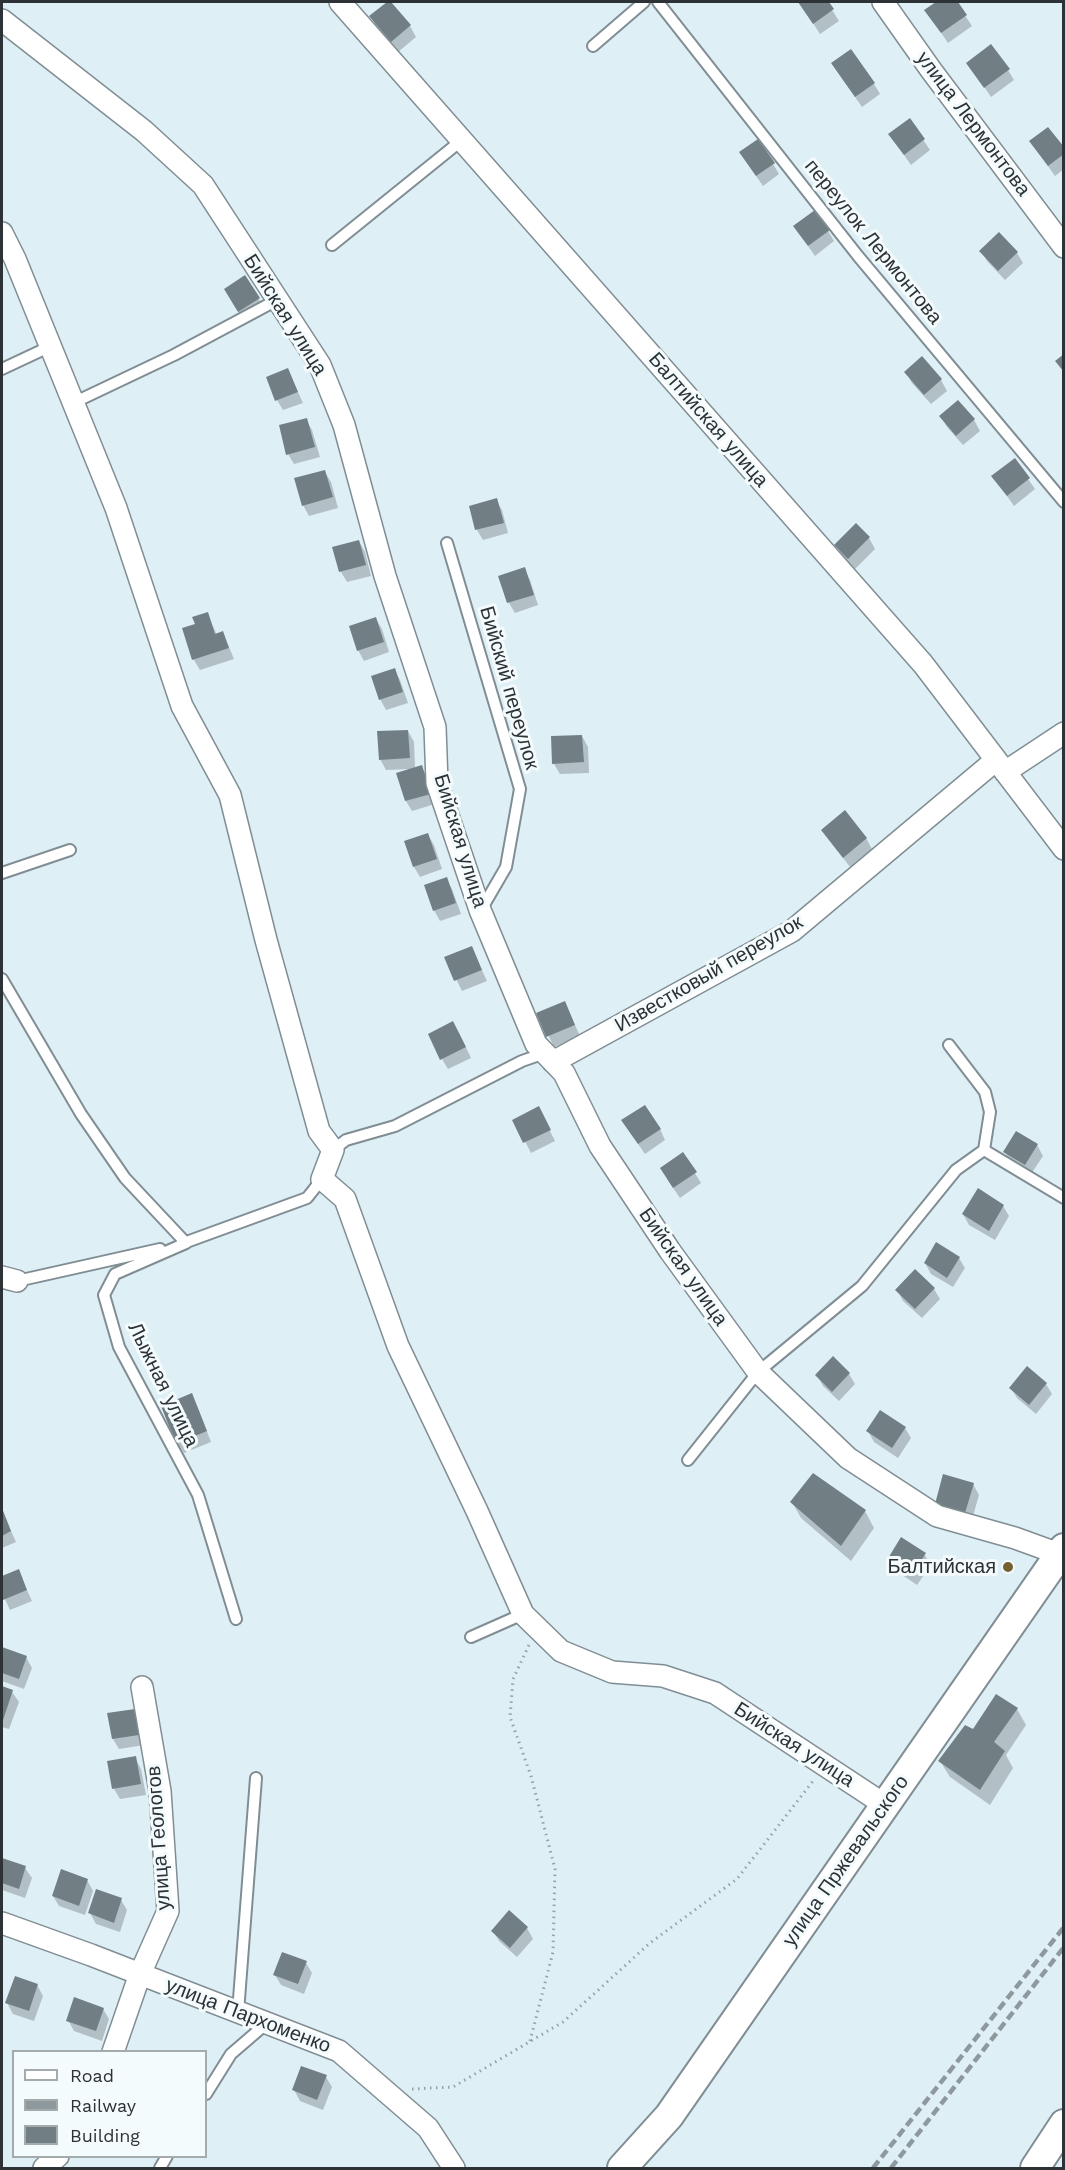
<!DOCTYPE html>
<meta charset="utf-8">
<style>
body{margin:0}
#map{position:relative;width:1065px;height:2170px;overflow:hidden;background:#dfeff6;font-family:"Work Sans",sans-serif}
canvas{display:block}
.frame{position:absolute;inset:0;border:3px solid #2c3235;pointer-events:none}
.legend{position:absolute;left:12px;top:2050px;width:195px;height:108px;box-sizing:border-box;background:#f4fbfd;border:2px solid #a4abad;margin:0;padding:8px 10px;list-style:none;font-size:18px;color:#2c3235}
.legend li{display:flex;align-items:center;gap:12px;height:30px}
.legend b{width:30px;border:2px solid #a4abad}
</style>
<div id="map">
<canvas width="1065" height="2170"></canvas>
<div class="frame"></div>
<ul class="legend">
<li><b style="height:8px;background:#fff"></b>Road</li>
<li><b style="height:8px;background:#8e999e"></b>Railway</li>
<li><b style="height:16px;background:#717f85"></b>Building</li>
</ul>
</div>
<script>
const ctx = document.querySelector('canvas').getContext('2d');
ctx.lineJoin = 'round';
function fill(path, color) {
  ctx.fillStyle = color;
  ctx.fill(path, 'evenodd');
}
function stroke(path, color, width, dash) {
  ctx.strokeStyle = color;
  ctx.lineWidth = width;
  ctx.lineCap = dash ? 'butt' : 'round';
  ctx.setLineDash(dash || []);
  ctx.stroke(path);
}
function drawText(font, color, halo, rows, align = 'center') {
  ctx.font = font + ' "Work Sans",sans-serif';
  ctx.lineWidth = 6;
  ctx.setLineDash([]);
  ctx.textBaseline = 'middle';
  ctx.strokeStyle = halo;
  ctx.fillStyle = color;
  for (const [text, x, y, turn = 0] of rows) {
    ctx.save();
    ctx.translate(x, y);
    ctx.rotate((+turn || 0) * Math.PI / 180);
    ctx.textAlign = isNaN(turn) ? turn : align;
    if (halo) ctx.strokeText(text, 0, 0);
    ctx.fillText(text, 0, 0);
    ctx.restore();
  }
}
fill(new Path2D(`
 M389,2L410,26L416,37L398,52L377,27L371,16Z
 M802,2H827L839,21L820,34L800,3Z
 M938,2H956L972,26L948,43L926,10Z
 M968,63L1008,70L1014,80L991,97Z
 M839,74L874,84L880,94L862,107Z
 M910,120L930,150L911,165L890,135Z
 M1031,142L1064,150V169L1055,176Z
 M747,163L773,164L779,174L763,186Z
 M795,227L828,231L834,241L815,256Z
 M981,251L1017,253L1023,263L1005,280L987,261Z
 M245,277L265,309L245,322L231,300Z
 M922,359L941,380L947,391L931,404L912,383L906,372Z
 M288,370L303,403L283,410L277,400Z
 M958,402L974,420L980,431L963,445L947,427L941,417Z
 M306,419L312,430L320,457L294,464L288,454Z
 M1015,460L1035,489L1014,506L993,476Z
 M325,472L331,482L338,508L309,516L303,505Z
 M496,500L502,510L508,533L483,540L477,530L471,507Z
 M856,525L869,538L875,549L855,569L842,555L836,545Z
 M359,541L365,552L371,576L347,582L341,572L334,548Z
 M524,569L530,580L538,605L515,613L509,603L500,577Z
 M207,613L217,635L223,633L234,659L200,670L194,660L184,629L197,625Z
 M376,619L382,629L389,652L364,661L358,650Z
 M394,670L400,680L408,703L386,710L380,699Z
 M408,731L414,742L415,768L421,766L427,777L435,804L412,811L406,801L398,774L410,769L386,770L380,759Z
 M582,736L588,747L589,773L560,774L554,764Z
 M823,831L866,838L872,849L850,867Z
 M428,835L434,845L442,869L420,877L414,867Z
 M446,879L452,889L461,914L440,921L434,910Z
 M471,947L487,981L462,991L446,958Z
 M565,1003L580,1036L554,1047L538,1014Z
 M459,1033L471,1058L448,1069L442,1059Z
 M544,1119L555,1141L531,1153L514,1120Z
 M660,1129L665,1140L645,1154L629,1131Z
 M1037,1145L1043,1156L1031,1174L1011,1162L1005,1152Z
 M683,1154L701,1183L680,1198L667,1179Z
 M1003,1206L1009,1216L995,1240L969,1225L963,1214Z
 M959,1258L965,1268L953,1287L931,1274L925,1263Z
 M934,1289L940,1299L922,1318L903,1301L897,1290Z
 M849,1374L855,1384L839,1401L823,1386L817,1375Z
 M1046,1384L1052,1394L1036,1414L1017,1398L1011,1388Z
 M197,1406L211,1442L184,1453L178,1443Z
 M905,1428L911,1438L898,1458L874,1442L868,1431Z
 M973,1484L979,1495L971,1523L936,1504Z
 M792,1502L865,1511L874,1528L851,1561L801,1518Z
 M2,1511L16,1542L2,1548Z
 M924,1554L931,1565L917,1585L895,1570L889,1560Z
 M18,1571L32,1601L10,1610L2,1593V1578Z
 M3,1649L26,1657L32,1668L24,1689L2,1681Z
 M2,1688L12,1692L19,1702L9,1729L2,1727Z
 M1017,1709L1026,1725L1006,1755L1013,1768L990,1805L950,1777L940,1761L974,1731Z
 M134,1710L140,1721L144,1745L119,1749L113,1739L109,1715Z
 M135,1758L141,1769L146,1795L120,1799L114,1789Z
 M2,1859L25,1868L32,1878L25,1898L2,1890Z
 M87,1880L93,1891L85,1915L59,1906L53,1896Z
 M121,1900L127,1910L120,1932L96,1924L90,1913Z
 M509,1912L527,1928L533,1939L517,1957L499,1941L493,1931Z
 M306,1963L312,1973L304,1994L281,1985L275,1975Z
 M37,1985L43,1996L34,2021L13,2014L7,2003Z
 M103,2009L109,2019L102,2041L74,2031L68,2020Z
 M326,2077L332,2087L323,2110L300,2101L294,2090Z`), '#0003');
fill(new Path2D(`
 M387,2H391L411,25L391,42L369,16Z
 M798,2H829L834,9L813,24Z
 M936,2H958L967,15L941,33L924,10Z
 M991,44L1010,69L984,88L966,63Z
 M851,49L875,83L855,97L831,63Z
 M910,118L925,139L904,155L888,134Z
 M1048,127L1064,147V154L1048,166L1029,141Z
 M758,139L775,163L756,176L739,152Z
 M815,210L830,230L808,246L793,226Z
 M999,232L1018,252L998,271L979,251Z
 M245,275L260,298L238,312L224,289Z
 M1064,354V372L1055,361Z
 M922,356L942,379L924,395L904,372Z
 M288,368L298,392L275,401L266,377Z
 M958,400L975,419L956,436L939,416Z
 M307,418L315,447L286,455L279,425Z
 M1015,458L1030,478L1007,496L991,476Z
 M325,470L333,497L302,506L294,478Z
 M497,498L504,523L475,530L469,506Z
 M856,523L870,537L848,559L834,545Z
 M359,540L366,565L339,572L332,547Z
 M525,567L534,595L507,603L498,576Z
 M208,612L215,634L223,631L229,648L192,660L182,628L195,624L192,617Z
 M376,617L384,642L357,651L349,626Z
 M395,668L403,692L379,700L371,676Z
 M408,730L410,758L379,760L377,731Z
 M582,735L584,762L552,764L551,736Z
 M422,765L431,794L405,801L396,773Z
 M845,810L867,838L843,858L821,830Z
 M428,833L437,859L413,867L404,841Z
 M447,877L456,903L433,911L424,885Z
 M472,946L482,970L454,981L444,957Z
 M565,1001L575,1025L546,1037L536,1013Z
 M453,1021L466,1047L440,1060L428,1034Z
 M645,1105L661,1129L638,1144L621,1120Z
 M539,1106L551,1130L523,1143L512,1120Z
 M1016,1131L1038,1144L1025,1165L1003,1152Z
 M683,1152L697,1172L673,1188L660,1168Z
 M978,1188L1004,1205L989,1231L962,1214Z
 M936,1242L960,1257L947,1278L924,1263Z
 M915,1269L935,1288L915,1309L895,1290Z
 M833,1356L850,1373L832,1392L815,1375Z
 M1027,1366L1047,1383L1029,1405L1009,1388Z
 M192,1393L207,1431L176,1444L161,1406Z
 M880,1410L906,1427L892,1448L866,1431Z
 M813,1473L866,1510L841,1546L790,1502Z
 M943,1474L974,1483L965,1513L935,1504Z
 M2,1508L11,1531L2,1536Z
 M901,1537L926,1553L911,1576L887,1560Z
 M19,1569L27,1590L3,1600L2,1576Z
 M2,1647L27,1656L19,1679L2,1673Z
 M2,1686L13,1690L2,1723Z
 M996,1694L1018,1708L994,1742L1005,1751L980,1790L938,1761L965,1725L973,1729Z
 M135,1709L139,1735L112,1739L107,1713Z
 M136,1756L141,1784L112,1789L107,1761Z
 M2,1858L26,1866L19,1889L2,1883Z
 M61,1869L88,1879L79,1906L52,1896Z
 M96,1889L122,1898L114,1923L88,1913Z
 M509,1910L528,1927L510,1948L491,1931Z
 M282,1952L307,1961L298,1984L273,1975Z
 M15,1976L38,1984L29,2011L5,2003Z
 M74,1997L104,2008L96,2031L66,2021Z
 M301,2066L327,2075L317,2100L292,2090Z`), '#717f85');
const lane = new Path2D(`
 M658,2L858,256L1064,502
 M593,46L644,2
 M332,245L462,140
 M2,369L51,346
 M73,403L174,355L277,300
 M447,543L520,789L506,867L481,910
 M2,873L70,850
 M2,979L81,1114L125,1178L186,1243L115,1274L104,1295L119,1347L198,1495L236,1619
 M949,1045L985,1092L990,1112L984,1150
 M333,1150L346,1140L395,1126L522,1061L545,1053
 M181,1244L307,1198L322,1179
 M17,1281L160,1249
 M688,1460L758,1372L862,1286L956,1170L984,1150L1064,1198
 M471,1637L523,1614
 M238,2012L256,1778
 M206,2094L231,2054L267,2023
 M160,2168L167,2156`);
const street = new Path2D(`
 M340,2L923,664L1064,849
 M883,2L931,70L1064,247
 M2,20L144,131L203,185L320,365L344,425L385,576L435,727L437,783L480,910L536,1044L564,1073L600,1146L670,1251L758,1372L848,1458L937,1516L1015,1538L1059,1554
 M2,233L15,259L116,508L182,706L230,795L266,940L319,1131L333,1150L322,1179L345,1199L398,1346L477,1511L523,1614L561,1651L612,1672L663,1676L715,1693L885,1805
 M1005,772L1064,733
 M553,1062L792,931L996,760
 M2,1277L17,1281
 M2,1923L91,1955L339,2051L428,2128L454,2168
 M113,2052L140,1974L168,1911L160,1791L142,1687
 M44,2168L58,2156`);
const secondary = new Path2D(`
 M622,2168L669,2116L1064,1548
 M1035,2168L1064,2124`);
stroke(lane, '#808e94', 14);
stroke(street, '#808e94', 24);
stroke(secondary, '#808e94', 32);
stroke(new Path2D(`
 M529,1645L513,1679L510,1717L531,1776L555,1869L553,1952L530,2041
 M412,2089L453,2087L563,2022L650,1943L737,1879L813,1781`), '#96a2a7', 3, [1.5, 4.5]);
stroke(lane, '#fff', 10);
stroke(street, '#fff', 21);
stroke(secondary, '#fff', 28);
stroke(new Path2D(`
 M873,2168L1064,1927
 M891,2168L1064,1947`), '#8e999e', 4.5, [9, 4.5]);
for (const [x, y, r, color] of [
 [1008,1567,6,"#75602f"]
]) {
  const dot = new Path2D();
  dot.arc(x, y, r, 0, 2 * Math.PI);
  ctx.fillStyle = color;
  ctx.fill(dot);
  stroke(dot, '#f4fbfd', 2);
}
drawText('20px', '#2c3235', '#f4fbfd', [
 ["улица Лермонтова",973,124,53],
 ["переулок Лермонтова",873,242,51],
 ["Бийская улица",285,315,58],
 ["Балтийская улица",708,420,49],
 ["Бийский переулок",509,688,74],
 ["Бийская улица",460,841,73],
 ["Известковый переулок",709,974,-30],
 ["Бийская улица",683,1267,55],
 ["Лыжная улица",163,1385,64],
 ["Бийская улица",794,1745,33],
 ["улица Геологов",159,1838,-94],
 ["улица Пржевальского",846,1861,-55],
 ["улица Пархоменко",248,2016,21]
]);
drawText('20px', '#2c3235', '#f4fbfd', [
 ["Балтийская",996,1567]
], 'right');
</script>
